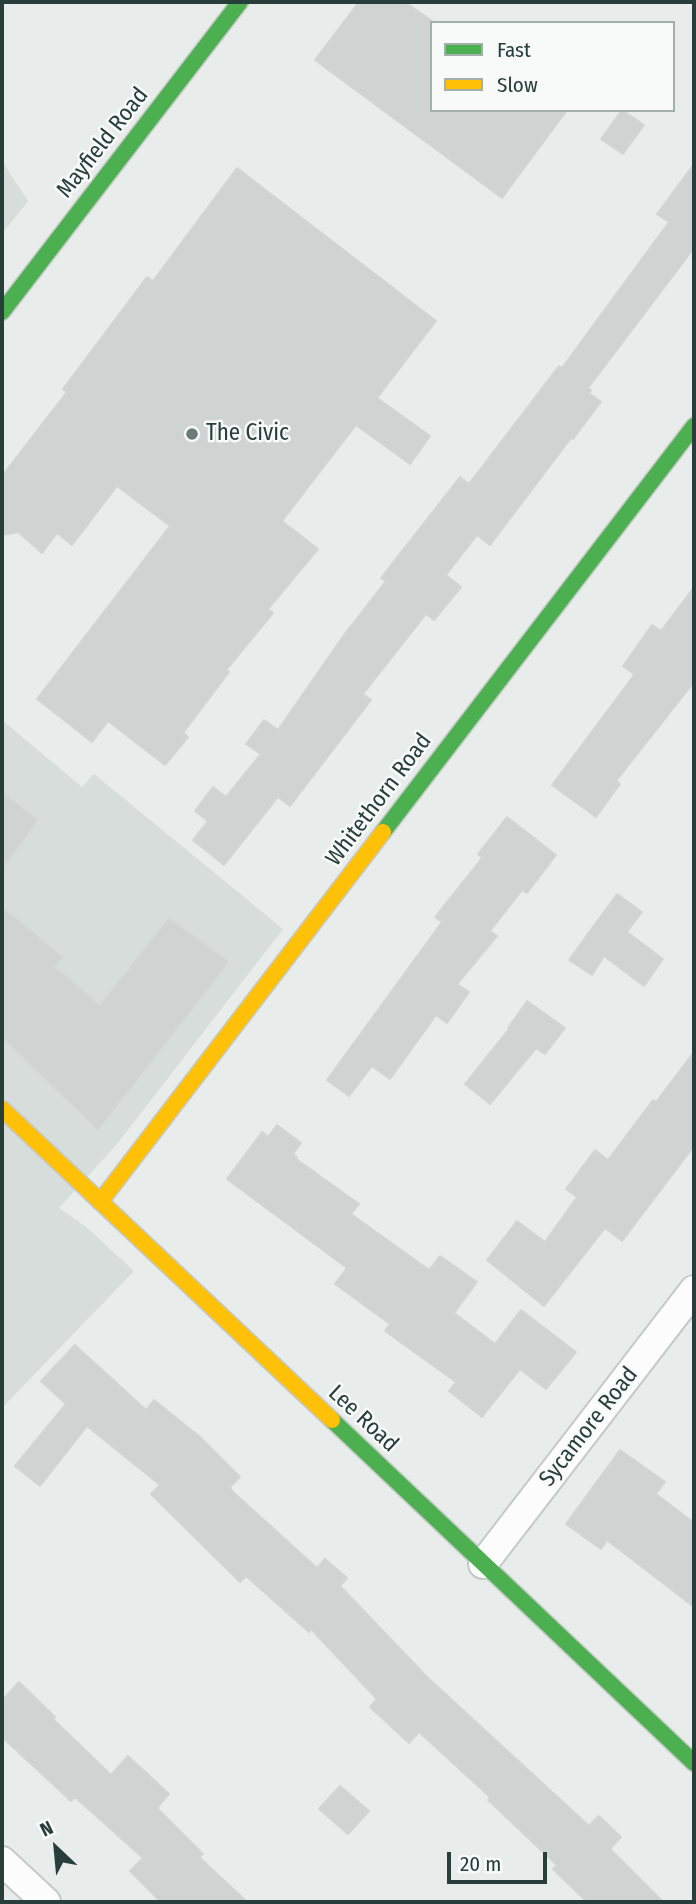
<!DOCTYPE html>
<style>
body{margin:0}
#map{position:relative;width:696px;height:1904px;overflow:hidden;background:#e8ecea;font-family:"Fira Sans Condensed",sans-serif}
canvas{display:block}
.frame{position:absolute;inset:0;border:4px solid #273e39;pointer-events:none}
.legend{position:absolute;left:430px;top:21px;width:245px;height:91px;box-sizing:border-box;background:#f7faf9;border:2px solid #a4afac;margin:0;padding:9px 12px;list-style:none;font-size:21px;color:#273e39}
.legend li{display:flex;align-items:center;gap:14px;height:35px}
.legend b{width:35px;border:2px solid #a4afac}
.north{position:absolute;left:21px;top:1813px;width:70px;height:70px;-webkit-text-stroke:5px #f7faf9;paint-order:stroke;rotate:334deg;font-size:19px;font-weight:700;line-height:28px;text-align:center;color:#273e39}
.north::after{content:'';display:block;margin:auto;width:24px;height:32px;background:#273e39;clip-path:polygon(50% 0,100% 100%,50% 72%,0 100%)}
.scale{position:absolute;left:447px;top:1852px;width:100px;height:32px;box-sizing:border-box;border:4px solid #273e39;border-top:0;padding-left:9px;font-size:21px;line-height:24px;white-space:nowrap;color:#273e39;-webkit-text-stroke:5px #f7faf9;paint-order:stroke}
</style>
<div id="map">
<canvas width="696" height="1904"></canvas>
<div class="frame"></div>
<ul class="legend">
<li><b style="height:9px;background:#4caf50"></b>Fast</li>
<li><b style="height:9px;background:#ffc107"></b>Slow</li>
</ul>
<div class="north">N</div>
<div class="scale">20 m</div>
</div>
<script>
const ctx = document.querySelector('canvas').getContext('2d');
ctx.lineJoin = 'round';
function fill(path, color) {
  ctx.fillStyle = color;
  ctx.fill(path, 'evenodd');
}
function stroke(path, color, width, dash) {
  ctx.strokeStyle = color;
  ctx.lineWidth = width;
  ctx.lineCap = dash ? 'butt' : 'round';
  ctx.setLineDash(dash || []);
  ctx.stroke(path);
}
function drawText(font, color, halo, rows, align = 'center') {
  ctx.font = font + ' "Fira Sans Condensed",sans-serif';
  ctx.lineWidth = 5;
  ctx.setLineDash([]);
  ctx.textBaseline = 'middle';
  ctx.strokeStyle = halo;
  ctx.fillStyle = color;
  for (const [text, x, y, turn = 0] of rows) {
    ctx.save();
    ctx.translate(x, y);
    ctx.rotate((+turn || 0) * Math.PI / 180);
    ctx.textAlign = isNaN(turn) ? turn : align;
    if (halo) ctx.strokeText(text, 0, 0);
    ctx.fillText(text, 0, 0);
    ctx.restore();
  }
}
fill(new Path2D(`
 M2,161L28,201L2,234Z
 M2,720L82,787L94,774L283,929L117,1144L59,1208L85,1226L134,1271L2,1408Z`), '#d7ddda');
const building = new Path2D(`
 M359,2H405L432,21V110H567L502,198L315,60Z
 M622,110L644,125L623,154L601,139Z
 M694,164V248L588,388L591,390L589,393L601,402L573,439L571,438L490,545L477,535L446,575L461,587L434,620L426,614L363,694L371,700L290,806L278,797L224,865L193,840L208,821L195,811L213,787L226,797L261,754L246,744L264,720L278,730L344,635L386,581L381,578L460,477L469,484L559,366L562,368L669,222L657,214Z
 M237,168L436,321L377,398L430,436L410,464L356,425L282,521L318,549L268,609L273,613L226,670L229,672L183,733L188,737L165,765L108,721L92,742L37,699L170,526L117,486L72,545L57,533L42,553L18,532L2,535V476L67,392L63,389L147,277L153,281Z
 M694,587V682L616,781L620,784L596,817L552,785L632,678L634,674L623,666L652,625L661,631Z
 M2,793L37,820L2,869Z
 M507,817L556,855L527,893L522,890L490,931L497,936L457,984L469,992L447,1023L436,1015L390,1079L372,1066L349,1096L327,1080L442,922L435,917L482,858L478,854Z
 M617,894L642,912L627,932L663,959L644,986L604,956L592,975L569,960Z
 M2,908L62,957L54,967L100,1006L169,919L228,962L98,1129L2,1036Z
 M527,1001L565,1028L545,1054L536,1048L490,1104L465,1084L509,1029L508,1028Z
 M694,1052V1146L622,1241L605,1228L544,1306L487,1260L517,1221L545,1242L577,1197L566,1189L595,1150L608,1160L653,1100L656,1102Z
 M277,1125L301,1143L293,1154L297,1157L296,1159L359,1204L351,1214L429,1270L440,1256L477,1282L454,1313L495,1344L521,1310L576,1352L546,1389L520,1369L482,1417L449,1391L456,1382L385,1331L390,1324L335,1284L347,1268L227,1179L262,1132L268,1137Z
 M75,1345L146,1410L154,1400L200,1437L240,1477L230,1487L233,1492L317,1568L325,1559L347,1578L340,1586L427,1677L589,1826L599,1816L621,1837L610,1849L663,1902H587L553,1869L557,1865L488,1800L490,1797L419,1732L409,1743L370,1707L377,1699L311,1629L309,1632L246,1576L240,1582L151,1494L160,1485L87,1426L40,1486L15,1466L66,1404L41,1381Z
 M620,1450L665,1482L656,1494L694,1523V1607L607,1540L601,1549L566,1524Z
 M19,1682L55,1717L53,1719L111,1775L128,1756L169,1794L157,1808L203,1854L199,1857L247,1902H161L130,1871L143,1858L75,1797L71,1801L2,1737V1701Z
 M340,1786L369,1811L348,1834L319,1809Z`);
fill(building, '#cfd3d2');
stroke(building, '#d1d5d3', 2);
const street = new Path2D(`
 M483,1564L694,1290
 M2,1861L46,1902`);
const fast = new Path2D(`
 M2,312L240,2
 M383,832L694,426
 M332,1420L694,1763`);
const slow = new Path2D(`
 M2,1109L332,1420
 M100,1202L383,832`);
stroke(street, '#c5c9c7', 32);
stroke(fast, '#c5cac8', 19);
stroke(slow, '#c5cac8', 19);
stroke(street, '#fcfcfc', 28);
stroke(fast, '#4caf50', 16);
stroke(slow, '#ffc107', 16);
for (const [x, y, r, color] of [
 [192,434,7,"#6b7b77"]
]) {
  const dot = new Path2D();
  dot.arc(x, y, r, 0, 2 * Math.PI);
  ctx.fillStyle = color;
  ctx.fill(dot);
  stroke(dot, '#f7faf9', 2.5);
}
drawText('23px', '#273e39', '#f7faf9', [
 ["Mayfield Road",103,143,-52],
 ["Whitethorn Road",379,800,-53],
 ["Lee Road",363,1419,43],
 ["Sycamore Road",589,1427,-52]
]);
drawText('23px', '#273e39', '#f7faf9', [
 ["The Civic",206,434]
], 'left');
</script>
